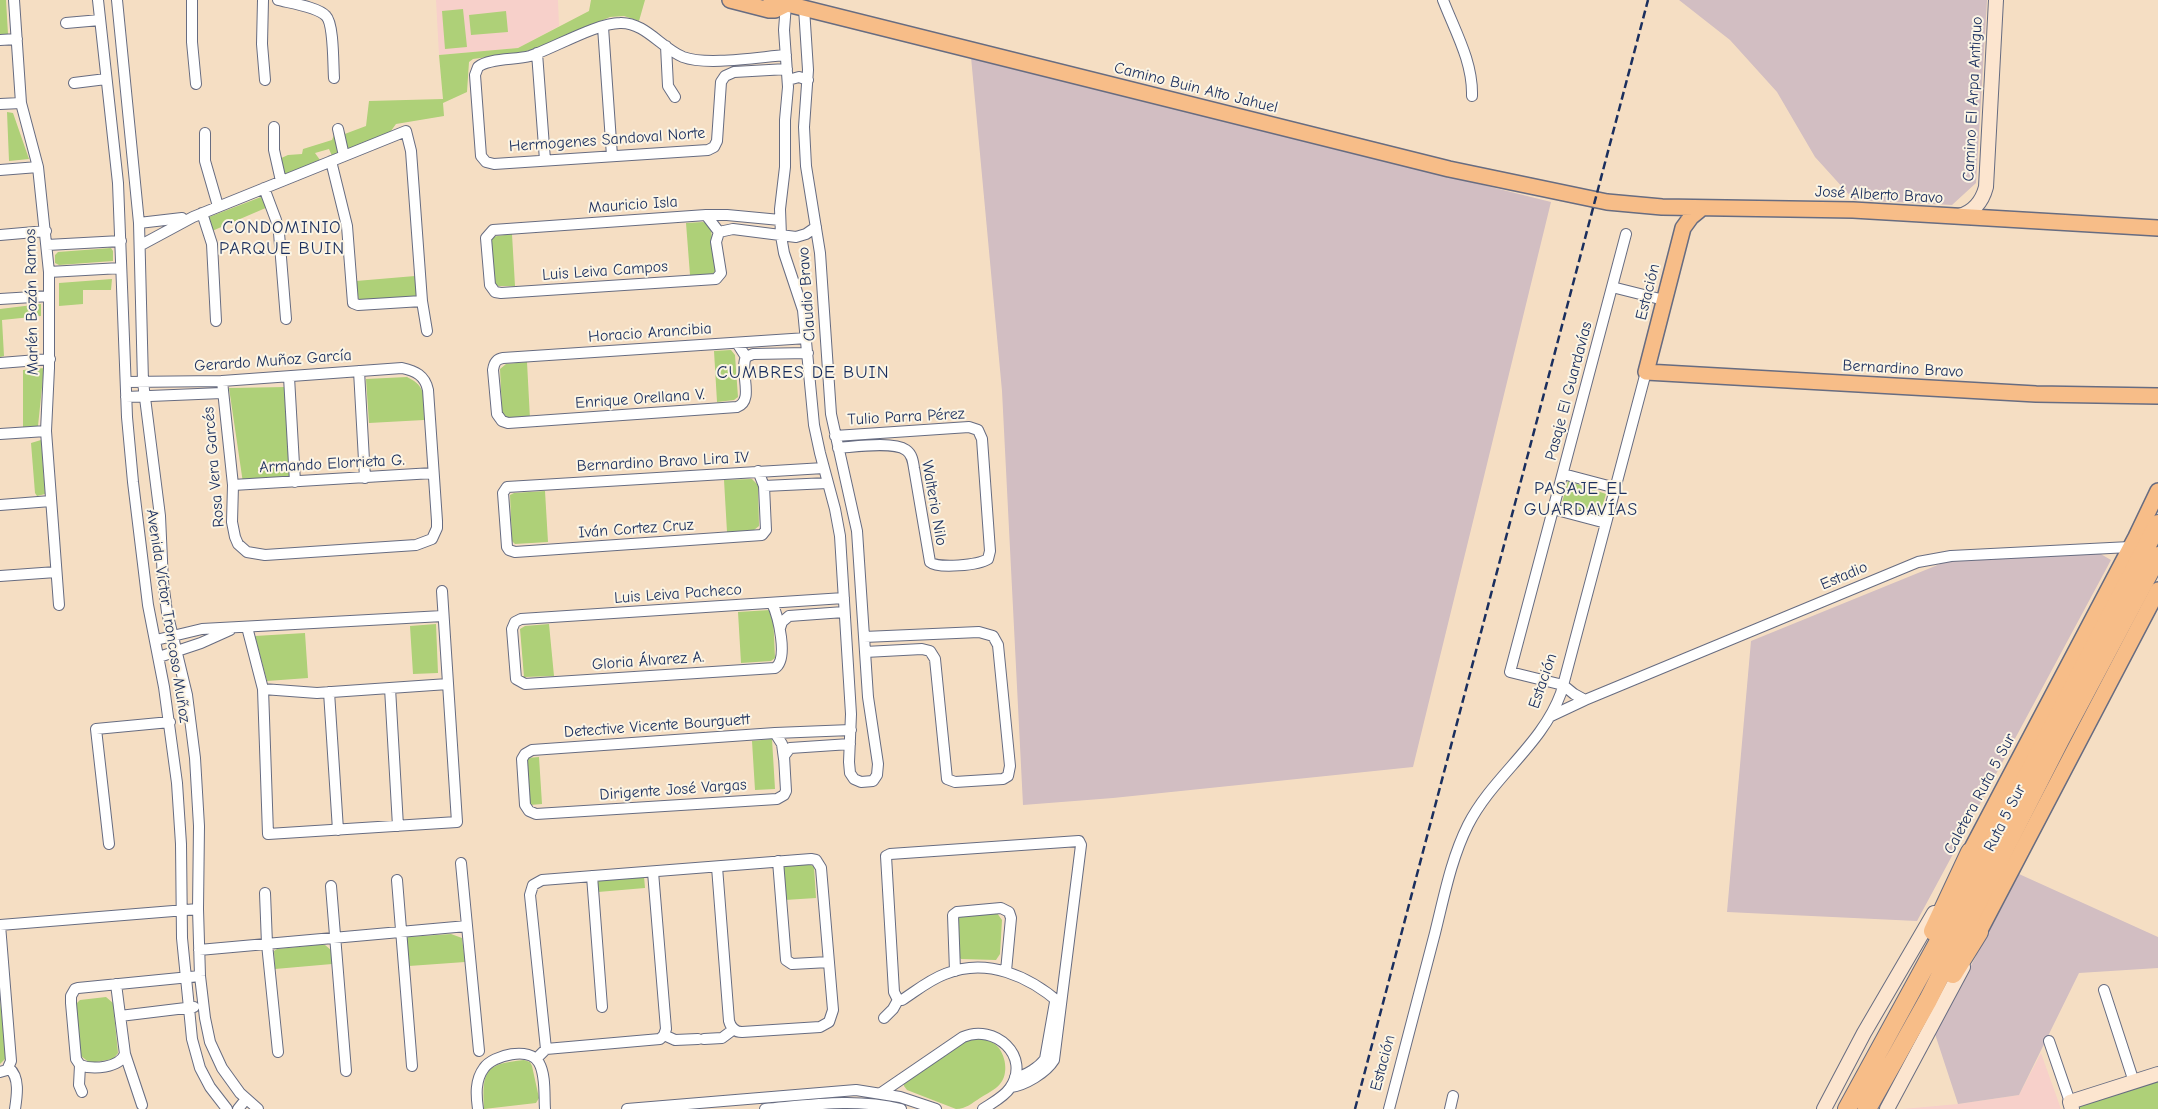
<!DOCTYPE html>
<meta charset="utf-8">
<style>
body{margin:0}
canvas{display:block;background:#f5dec3}
</style>
<canvas width="2158" height="1109"></canvas>
<script>
const ctx = document.querySelector('canvas').getContext('2d');
ctx.lineJoin = 'round';
function fill(path, color) {
  ctx.fillStyle = color;
  ctx.fill(path, 'evenodd');
}
function stroke(path, color, width, dash) {
  ctx.strokeStyle = color;
  ctx.lineWidth = width;
  ctx.lineCap = dash ? 'butt' : 'round';
  ctx.setLineDash(dash || []);
  ctx.stroke(path);
}
function drawText(font, color, halo, rows, align = 'center') {
  ctx.font = font + ' "Comic Neue",sans-serif';
  ctx.lineWidth = 4;
  ctx.setLineDash([]);
  ctx.textBaseline = 'middle';
  ctx.strokeStyle = halo;
  ctx.fillStyle = color;
  for (const [text, x, y, turn = 0] of rows) {
    ctx.save();
    ctx.translate(x, y);
    ctx.rotate((+turn || 0) * Math.PI / 180);
    ctx.textAlign = isNaN(turn) ? turn : align;
    if (halo) ctx.strokeText(text, 0, 0);
    ctx.fillText(text, 0, 0);
    ctx.restore();
  }
}
fill(new Path2D(`
 M436,0H558L559,26L518,48L439,55Z
 M2041,1053L2061,1109H1902L1958,1104L2019,1095Z`), '#f7d0ca');
fill(new Path2D(`
 M1679,0H1987L1976,183L1952,205L1854,200L1815,157L1777,92L1730,40Z
 M971,57L1551,202L1413,767L1113,798L1023,805L1002,391Z
 M2099,553L2111,560L1917,921L1727,912L1751,641L1945,562Z
 M2019,874L2158,937V968L2079,973L2019,1095L1958,1104L1935,1034Z`), '#d2bec2');
fill(new Path2D(`
 M0,0H6L8,34H0Z
 M591,0H645L639,21L624,16L610,17L535,49L518,53L473,59L469,62L467,92L443,103L444,116L396,124L388,135L347,150L342,135L366,126L369,101L443,99L439,55L518,48L589,11Z
 M463,9L467,47L445,49L442,11Z
 M506,11L508,32L471,35L469,15Z
 M7,112L13,113L29,159L9,161Z
 M334,135L336,136L341,150L332,156L329,149L315,153L320,160L284,176L279,159L288,155L302,154L303,149L332,140Z
 M261,197L268,207L212,231L208,218L209,217Z
 M703,222L708,224L711,231L717,270L711,275H690L686,223Z
 M512,234L515,286H498L494,283L490,242L491,237Z
 M111,248L113,251V261L59,265L55,263V255L58,252Z
 M415,276L419,288L415,297L359,301L356,281Z
 M112,279L111,290H83V304L59,306V283Z
 M41,304V316L2,320L4,356L0,357V309Z
 M731,350L735,355L738,397L734,400L717,402L714,351Z
 M527,362L530,419H507L502,411L500,369L506,364Z
 M44,368L38,426L23,427V370Z
 M407,377C428,387 423,398 424,420L369,423L366,379Z
 M286,387L292,481L243,483L229,388Z
 M41,440L45,494L37,496L35,493L31,443Z
 M752,479L758,485L759,526L754,530L727,532L724,480Z
 M1568,481L1606,494L1599,517L1561,506Z
 M545,491L548,542L515,544L512,541L510,495L514,493Z
 M770,610L773,614L775,658L771,661L741,663L738,612Z
 M436,624L438,673L413,674L410,626Z
 M549,624L554,676L524,677L520,629L525,626Z
 M305,633L308,678L267,681L255,636Z
 M772,739L775,789L755,790L752,741Z
 M539,757L542,804L530,805L527,758Z
 M808,863L814,867L816,898L785,900L783,864Z
 M644,876L645,888L598,892L597,881Z
 M997,913L1002,920L1000,954L996,960L961,959L957,955L955,919L960,915Z
 M451,934L462,938L465,962L409,966L406,941L408,937Z
 M317,945H325L331,950L332,964L275,969L274,951L277,949Z
 M106,997L113,1003L118,1053L113,1059L90,1063L81,1056L76,1004L80,1000Z
 M0,1000L6,1058L0,1064Z
 M974,1038C981,1038 990,1040 996,1045C1006,1054 1009,1074 1000,1084C995,1090 986,1094 980,1098C972,1103 966,1109 956,1109L907,1090L904,1086V1083L964,1041Z
 M524,1060L530,1062L532,1066L539,1098L536,1103L484,1109C482,1070 485,1064 524,1060Z
 M2158,1079V1109H2078L2082,1103Z`), '#aed078');
const street = new Path2D(`
 M14,0L21,103L38,167L49,272V368L46,431L59,605
 M98,0L118,183L127,417L133,482L148,605L164,687L177,783L181,844L182,938L189,1008L192,1039L200,1068L210,1087L227,1109
 M117,0L139,223L143,382L160,516L163,582L167,612L187,695L195,758L199,826L198,909L200,976L205,1018L210,1042L222,1068L240,1093L258,1109
 M192,0V42L196,84
 M263,0L262,44L265,80
 M278,0C290,3 318,7 326,16C334,24 333,65 334,78
 M1443,0C1455,31 1473,62 1472,96
 M786,4L784,30L788,87L785,120V167L780,209L781,236L784,253L803,310L814,425L820,453L835,509L840,536L851,714L849,762L850,773L854,779L861,782L873,781L877,775L878,764L868,697L857,531L831,414L820,253L806,166L804,127L808,70L804,8
 M66,23L100,20
 M603,27L612,156
 M0,40L17,39
 M666,46L668,86L675,97
 M537,53L545,160
 M786,55C759,57 707,66 683,57C661,48 645,22 620,23C597,23 554,48 530,56C516,60 489,58 478,67L475,75L481,156L486,162L494,164L708,150L714,147L717,141L721,82L725,76L734,72L787,69
 M788,80L799,77L808,80
 M74,83L106,79
 M0,104L21,103
 M274,127V150L281,181
 M338,129L344,156
 M205,133V161L218,206
 M331,161L347,226L353,303L358,305L422,301
 M0,170L38,167
 M264,188L276,220L279,233L286,319
 M202,213L212,244L216,321
 M706,215L719,232L716,242L721,273L716,279L501,293L495,292L490,285L486,238L493,230L706,215H727L780,220
 M139,223L182,218
 M719,232L733,229L796,237L806,234L816,227
 M0,235L46,231
 M47,245L121,241
 M141,245L193,217L406,131L411,151L422,301L427,331
 M49,272L121,268
 M1612,287L1664,300
 M0,299L49,296
 M737,343L746,357C739,371 755,401 737,407L508,423L502,421L497,414L493,370C494,363 496,359 503,358L807,338
 M746,357L753,354L808,353
 M0,363L50,359
 M359,371L365,478
 M289,377L295,482
 M126,382L222,381L402,368C415,371 425,375 428,390L437,521V528L432,539L416,545L265,555L247,552L238,544L235,537L232,522L233,485L222,381
 M126,397L222,393
 M0,434L46,431
 M835,436L969,427L978,430L982,439L990,551L988,559C979,565 938,569 930,562L914,468C913,461 912,454 906,450C893,441 854,447 838,448
 M758,471L764,486L766,530L762,535L515,552L509,550L507,547L503,493L507,487L824,468
 M1563,474L1616,488
 M233,485L433,473
 M764,486L828,483
 M0,505L51,501
 M1553,509L1606,523
 M0,576L56,572
 M772,603C778,616 789,659 775,668L525,684L516,679L512,629L515,622L521,619L844,598
 M247,627L263,689L268,834L457,822L442,591
 M780,628L782,622L789,616L844,612
 M864,637L979,632L993,636L998,645L1010,766L1008,776L1003,779L955,782L947,779L935,659L930,651L922,649L865,652
 M156,640L202,629L443,616
 M159,657L201,643L230,630
 M390,688L398,826
 M263,689L317,693L448,684
 M329,692L338,830
 M1585,700L1574,694L1563,685L1510,672L1626,234
 M1551,716L1585,700L1918,562L1951,556L2130,547
 M775,733L782,744L784,759
 M850,744L790,748L784,756L786,791L784,795L777,799L536,814L529,811L525,805L522,759L525,754L532,750L775,733L851,730
 M109,844L96,729L170,722
 M778,861L786,960L792,964L829,962
 M461,863L479,1051
 M592,876L602,1007
 M397,880L412,1066
 M331,886L346,1071
 M265,893L267,944L278,1052
 M0,925L198,909
 M199,950L467,926
 M955,971L953,915L957,912L1001,908L1009,912L1011,918L1006,971
 M116,984L125,1054C119,1068 93,1070 80,1065L76,1059L71,1003V996L75,989L78,988L200,976
 M2104,990L2134,1082
 M898,1000L894,992L886,856L890,854L1079,841L1081,845L1054,1060C1046,1073 1025,1085 1011,1087
 M120,1016L194,1007
 M884,1018L893,1009L898,1000H902C916,991 929,980 945,974C987,957 1029,976 1061,1004
 M664,1035L675,1040L698,1039
 M704,1039L722,1038L734,1029
 M2049,1041L2070,1102
 M546,1049L530,895L533,885L542,880L811,859L816,860L821,868L833,1010L829,1022L820,1027L742,1032C735,1032 731,1028 729,1021L717,867
 M125,1054L142,1105
 M536,1059L546,1049L660,1039L664,1035L666,1029L653,872
 M80,1065L79,1085L82,1092
 M9,1068C20,1077 17,1096 15,1109
 M0,1072L7,1070L11,1061L0,925
 M1015,1077C1026,1076 1039,1067 1045,1059L1055,1002
 M881,1093L963,1037C994,1023 1032,1056 1010,1088C1004,1097 992,1103 983,1109
 M238,1109L246,1099
 M478,1109C476,1095 475,1080 484,1068C493,1055 530,1046 539,1063C546,1075 544,1096 545,1109
 M627,1109L856,1090L900,1097L936,1109
 M765,1109C811,1105 855,1098 901,1109
 M1389,1109C1404,1050 1420,992 1435,933C1444,897 1451,859 1468,825C1493,776 1542,745 1561,693L1646,372
 M1450,1109L1453,1096`);
const secondary = new Path2D(`
 M1959,216C1974,212 1982,202 1986,187L1996,0
 M1824,1109L1864,1033L1934,913
 M1887,1109L1963,967
 M2072,1109L2070,1102L2158,1074`);
const primary = new Path2D(`
 M730,0L769,10H775L785,5
 M771,0L1449,169L1607,202L1662,207L1853,210L2158,228
 M1702,208L1691,217L1683,228L1646,372L2036,394L2158,396
 M1970,852L2136,537L2158,491
 M1979,932L2158,590`);
const highway = new Path2D(`
 M1933,931L1970,852
 M1953,974L1979,932
 M1847,1109L1993,842L2158,524
 M1867,1109L1928,1000L2060,740L2158,556`);
stroke(street, '#676c81', 12);
stroke(secondary, '#676c81', 16);
stroke(primary, '#676c81', 18);
stroke(highway, '#676c81', 20);
stroke(street, '#fff', 10);
stroke(secondary, '#fce5cf', 14);
stroke(primary, '#f7bd88', 15);
stroke(highway, '#f7bd88', 18);
stroke(new Path2D(`
 M1355,1109L1648,0`), '#1b2f5e', 2.5, [8, 4]);
drawText('16px', '#1b2f5e', '#fcf5e5', [
 ["Camino Buin Alto Jahuel",1196,88,14],
 ["Camino El Arpa Antiguo",1973,99,-87],
 ["Hermogenes Sandoval Norte",607,140,-4],
 ["José Alberto Bravo",1879,195,3],
 ["Mauricio Isla",633,205,-4],
 ["Luis Leiva Campos",605,271,-4],
 ["Estación",1648,292,-76],
 ["Claudio Bravo",807,294,-94],
 ["Marlén Bozán Ramos",32,302,-91],
 ["Horacio Arancibia",650,333,-4],
 ["Gerardo Muñoz García",273,361,-4],
 ["Bernardino Bravo",1903,369,3],
 ["Pasaje El Guardavías",1569,391,-75],
 ["Enrique Orellana V.",640,399,-4],
 ["Tulio Parra Pérez",906,417,-3],
 ["Bernardino Bravo Lira IV",663,462,-3],
 ["Armando Elorrieta G.",332,464,-3],
 ["Rosa Vera Garcés",214,467,-95],
 ["Walterio Nilo",934,503,80],
 ["Iván Cortez Cruz",636,529,-4],
 ["Estadio",1844,576,-23],
 ["Luis Leiva Pacheco",678,594,-4],
 ["Avenida Víctor Troncoso Muñoz",168,616,81],
 ["Gloria Álvarez A.",648,661,-4],
 ["Estación",1543,681,-71],
 ["Detective Vicente Bourguett",657,726,-4],
 ["Dirigente José Vargas",673,790,-4],
 ["Caletera Ruta 5 Sur",1980,794,-62],
 ["Ruta 5 Sur",2005,818,-63],
 ["Estación",1383,1063,-75]
]);
ctx.letterSpacing = '1px';
drawText('18px', '#1b2f5e', '#fcf5e5', [
 ["CONDOMINIO",282,228],
 ["PARQUE BUIN",282,249],
 ["CUMBRES DE BUIN",803,373],
 ["PASAJE EL",1581,489],
 ["GUARDAVÍAS",1581,510]
]);
ctx.letterSpacing = '0px';
</script>
